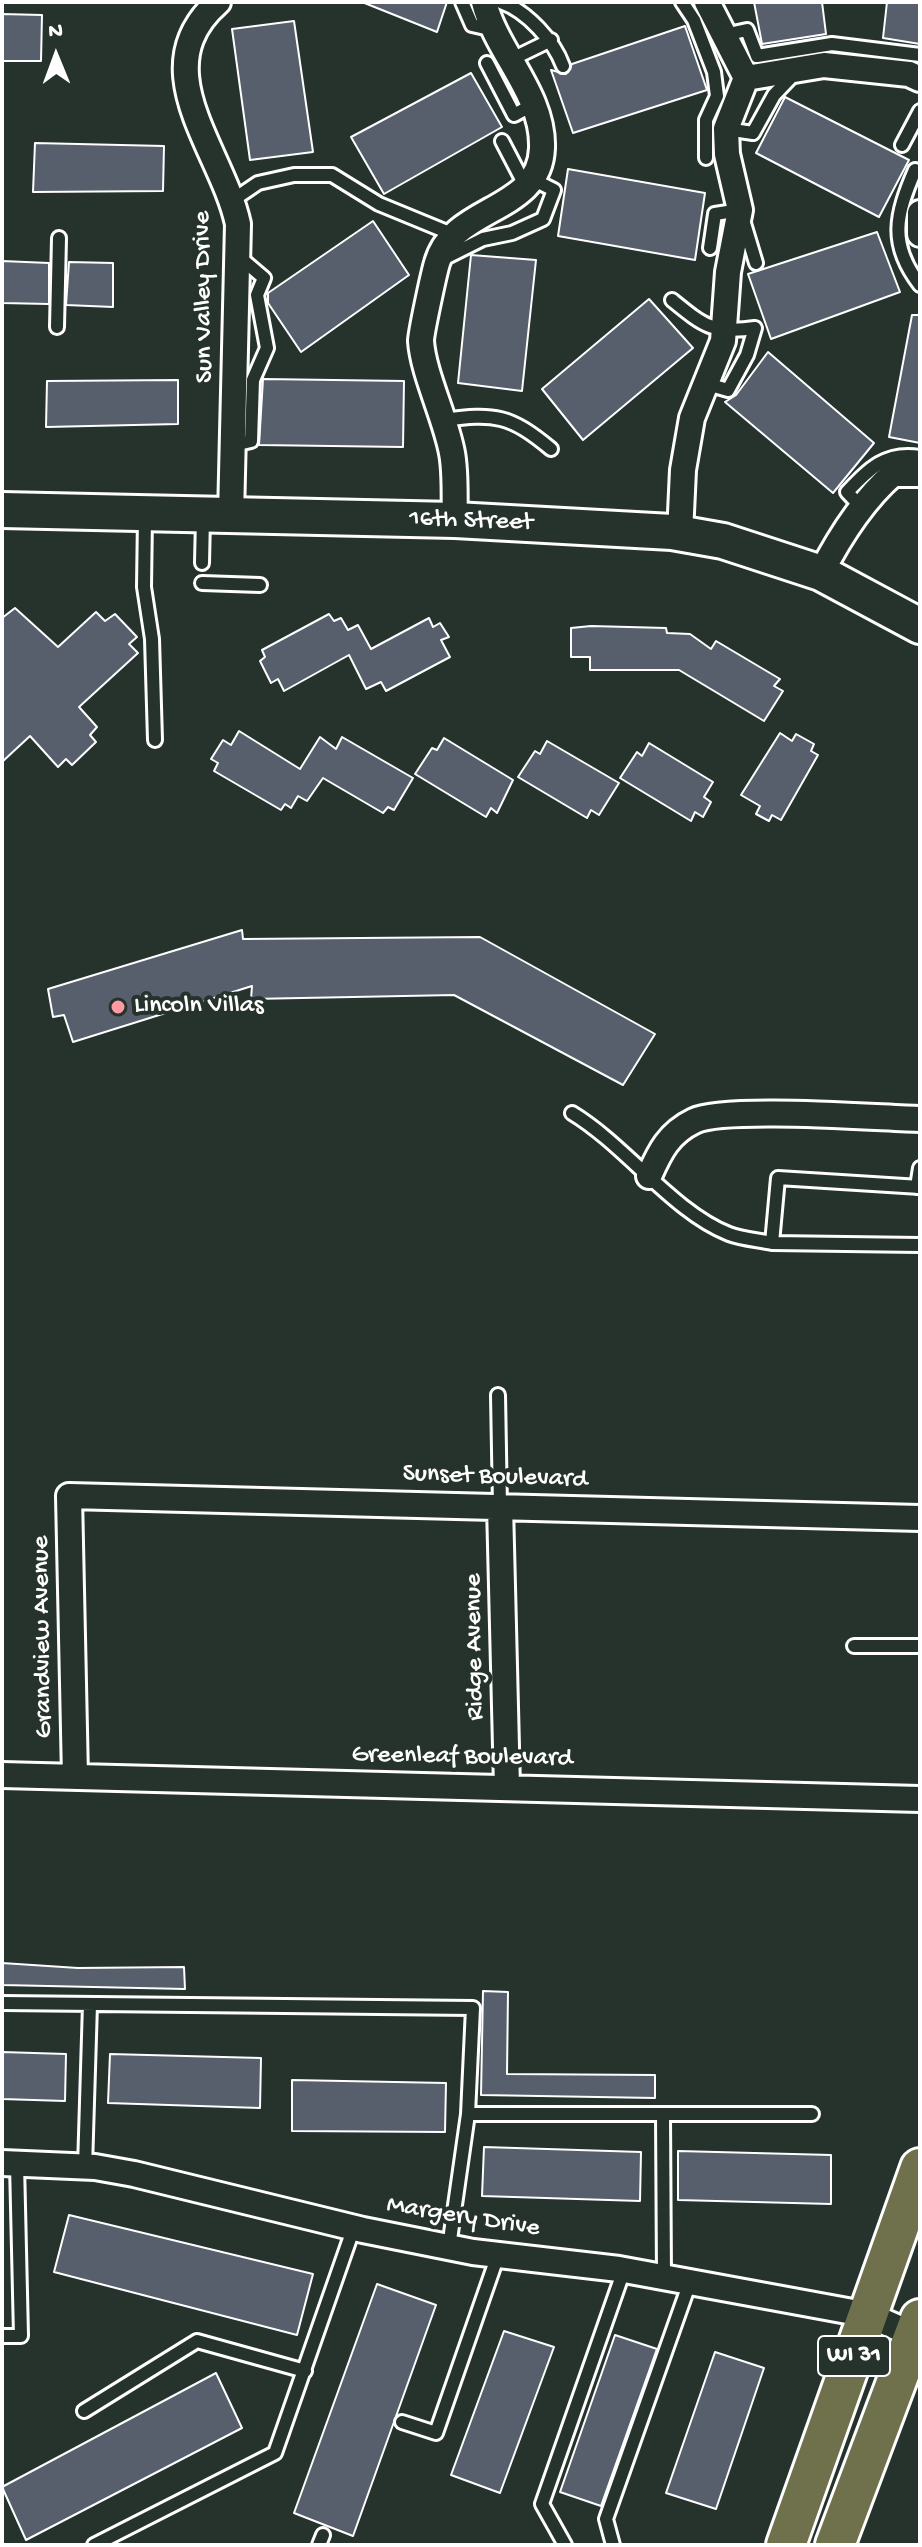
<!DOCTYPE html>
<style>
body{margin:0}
#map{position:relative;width:922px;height:2547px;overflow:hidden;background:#26332d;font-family:"Gochi Hand",sans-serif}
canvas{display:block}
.frame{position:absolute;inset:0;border:4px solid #fff;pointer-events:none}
.north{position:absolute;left:16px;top:16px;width:80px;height:80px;-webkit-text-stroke:6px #26332d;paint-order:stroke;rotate:359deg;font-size:22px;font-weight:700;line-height:32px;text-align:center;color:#fff}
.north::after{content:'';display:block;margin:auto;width:28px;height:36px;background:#fff;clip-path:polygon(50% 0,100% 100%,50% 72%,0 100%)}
</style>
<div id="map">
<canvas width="922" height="2547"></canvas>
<div class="frame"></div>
<div class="north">N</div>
</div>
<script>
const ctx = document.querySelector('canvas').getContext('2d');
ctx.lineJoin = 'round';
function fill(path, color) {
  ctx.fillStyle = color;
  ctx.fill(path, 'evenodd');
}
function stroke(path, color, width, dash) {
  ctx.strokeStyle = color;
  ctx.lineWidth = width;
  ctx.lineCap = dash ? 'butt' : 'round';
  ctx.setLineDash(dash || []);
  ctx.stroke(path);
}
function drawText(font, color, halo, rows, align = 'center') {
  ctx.font = font + ' "Gochi Hand",sans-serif';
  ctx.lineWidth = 8;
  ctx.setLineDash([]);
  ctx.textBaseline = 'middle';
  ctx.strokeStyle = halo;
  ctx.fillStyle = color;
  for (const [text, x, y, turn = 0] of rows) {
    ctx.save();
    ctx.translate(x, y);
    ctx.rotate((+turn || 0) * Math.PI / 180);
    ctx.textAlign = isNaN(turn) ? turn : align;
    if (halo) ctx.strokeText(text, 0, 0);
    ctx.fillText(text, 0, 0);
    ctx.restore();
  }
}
const building = new Path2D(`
 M362,2H447L437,32Z
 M754,2H822L826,34L762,44Z
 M887,2H920V44L883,38Z
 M2,14L42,15L41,61H2Z
 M294,21L313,152L250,160L232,29Z
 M685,26L707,90L573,133L551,70L566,74L572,64Z
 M471,73L502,127L384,194L351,137Z
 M785,97L909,160L879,217L756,153Z
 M35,143L164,146L163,191L33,192Z
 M568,169L705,193L695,260L558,236Z
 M373,221L409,275L301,352L268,303V293Z
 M877,232L900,292L771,339L748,274Z
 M471,255L536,260L522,391L458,383Z
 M2,261L49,263V304L2,303Z
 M69,262L113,263V307L66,305Z
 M649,299L693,348L583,440L542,389Z
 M912,315H920V443L889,437Z
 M768,352L874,443L833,493L725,402L736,395Z
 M263,379L404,381L403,447L259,445Z
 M178,380V424L46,427L47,381Z
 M15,608L58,647L96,612L105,621L115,614L137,637L129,644L138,653L79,707L97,727L90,735L96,742L72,765L66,759L58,767L30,736L2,762V618Z
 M329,614L334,621L341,618L348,630L358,625L371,649L429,618L433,627L440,623L449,637L441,640L450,657L386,691L381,682L366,689L349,655L284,691L278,679L271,683L260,661L265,657L262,650Z
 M591,626L666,628L667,633L690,634L711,649L716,641L780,679L774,686L783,691L764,721L679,670H590V657H571V628Z
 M239,731L300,769L320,737L336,749L342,737L413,778L394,810L388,807L383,813L323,778L307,801L298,796L291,808L285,804L281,810L214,771L218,763L211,759L223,740L231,745Z
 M780,733L792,741L796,734L814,744L811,751L818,755L781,820L772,815L769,821L756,814L760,806L741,795Z
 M444,738L513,780L497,813L491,808L486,817L415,774L432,748L437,750Z
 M547,741L619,783L599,815L591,810L587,818L518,777L535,751L540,754Z
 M649,743L713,782L704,797L711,802L703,817L695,812L691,821L620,778L637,752L642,756Z
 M242,930L243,939L480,937L655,1034L623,1085L454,995L251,999L252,986L73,1042L64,1015L53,1017L48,989Z
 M2,1963L78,1968L184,1967L185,1989L2,1985Z
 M483,1991L508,1992L507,2074L655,2075V2098L481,2095Z
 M2,2052L66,2054L65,2101L2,2099Z
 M110,2054L261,2058L260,2108L108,2103Z
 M292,2080L446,2083L445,2132L292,2131Z
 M484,2147L641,2152L640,2201L482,2196Z
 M678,2151L831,2155V2204L678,2200Z
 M69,2215L313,2274L297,2335L54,2272Z
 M377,2284L436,2305L353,2536L294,2513Z
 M504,2331L554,2347L500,2493L451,2475Z
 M615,2335L657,2349L601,2506L560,2492Z
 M715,2352L764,2368L716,2509L666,2493Z
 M216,2373L242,2428L26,2540L2,2487Z`);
fill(building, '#575e6c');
stroke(building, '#fff', 2);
const lane = new Path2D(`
 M462,2L472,25L494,30
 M501,2C527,11 554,41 563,66
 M682,2L694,20L714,72L717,96L706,120V158
 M724,35L747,30L757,56L832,44L920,55
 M510,60L551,40
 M487,63L514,115L534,104
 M726,129L753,133L774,95L794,74
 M502,141L526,187
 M902,145L920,111
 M920,173L915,170C896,214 888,244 920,285
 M233,200L258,183L294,175H332L379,204L452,234
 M710,248L715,214L740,210L756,263
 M441,260L483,239L512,233L543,219L554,190L534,180
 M672,300C704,326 713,334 755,328L747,355L728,390L707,384
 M57,327L59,238
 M443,420C495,413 510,415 551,449
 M234,445L251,441L253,380L267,348L257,295L264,278L237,255
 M862,508L847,492C869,469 886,451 920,457
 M145,517L144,587L152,639L155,740
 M202,563L203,518
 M202,583L260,585
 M572,1113C625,1145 673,1212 729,1234C742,1239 758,1240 772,1243
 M917,1187L920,1168
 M920,1187L778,1178L772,1243L920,1245
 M498,1395L500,1506
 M854,1646H920
 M2,2003L473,2008L468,2114H812
 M663,2115L664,2277
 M85,2167L90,2004
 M449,2247L468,2114
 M2,2336H21L17,2164
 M84,2411L197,2341L305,2371
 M402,2422L436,2433L498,2255
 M94,2545L275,2453L354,2227
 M319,2545L323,2535
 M565,2545L542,2504L624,2270
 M613,2545L606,2519L690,2282`);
const street = new Path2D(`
 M218,2C142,69 222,149 238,224L231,516
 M746,78L824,65L909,74L920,79
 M920,213V234
 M455,520C454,498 456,474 452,453C446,419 423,373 421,341C421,333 434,273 437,263C453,205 540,213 542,148C544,94 496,52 484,2
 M680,534L683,470L692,418L723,341L728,272L740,210L727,154L726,129L746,78L707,2
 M821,573C840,536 862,501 893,474H920
 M649,1176C660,1151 669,1133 694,1121C724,1106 878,1118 920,1119
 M500,1506L507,1787
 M2,1775L920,1799
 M75,1777L69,1496L920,1518
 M2,2163L95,2167L134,2174L363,2230L473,2252L619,2269L869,2315L914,2335`);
const secondary = new Path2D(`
 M2,510L455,520L672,532L723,541L821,573L920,626`);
const primary = new Path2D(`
 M786,2545L920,2168
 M835,2545L920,2319`);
stroke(lane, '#fff', 18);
stroke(street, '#fff', 30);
stroke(secondary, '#fff', 40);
stroke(primary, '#fff', 44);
stroke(lane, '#26332d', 12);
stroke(street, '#26332d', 24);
stroke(secondary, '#26332d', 34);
stroke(primary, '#6e714b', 38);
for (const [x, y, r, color] of [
 [118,1007,8,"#ff9aa2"]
]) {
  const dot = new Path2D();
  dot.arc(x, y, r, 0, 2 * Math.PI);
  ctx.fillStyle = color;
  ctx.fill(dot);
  stroke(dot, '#26332d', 3);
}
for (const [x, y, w] of [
 [854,2356,72]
]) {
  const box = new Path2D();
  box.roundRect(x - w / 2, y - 20, w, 40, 6);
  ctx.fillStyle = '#26332d';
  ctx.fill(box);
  stroke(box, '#fff', 2);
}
drawText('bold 24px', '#fff', null, [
 ["WI 31",854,2356]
]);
drawText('26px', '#fff', '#26332d', [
 ["Sun Valley Drive",205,297,-91],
 ["16th Street",471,522,2],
 ["Sunset Boulevard",495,1478,2],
 ["Grandview Avenue",44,1637,-91],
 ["Ridge Avenue",476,1647,-91],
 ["Greenleaf Boulevard",462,1758,1],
 ["Margery Drive",463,2218,9]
]);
drawText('26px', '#fff', '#26332d', [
 ["Lincoln Villas",134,1007]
], 'left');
</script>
